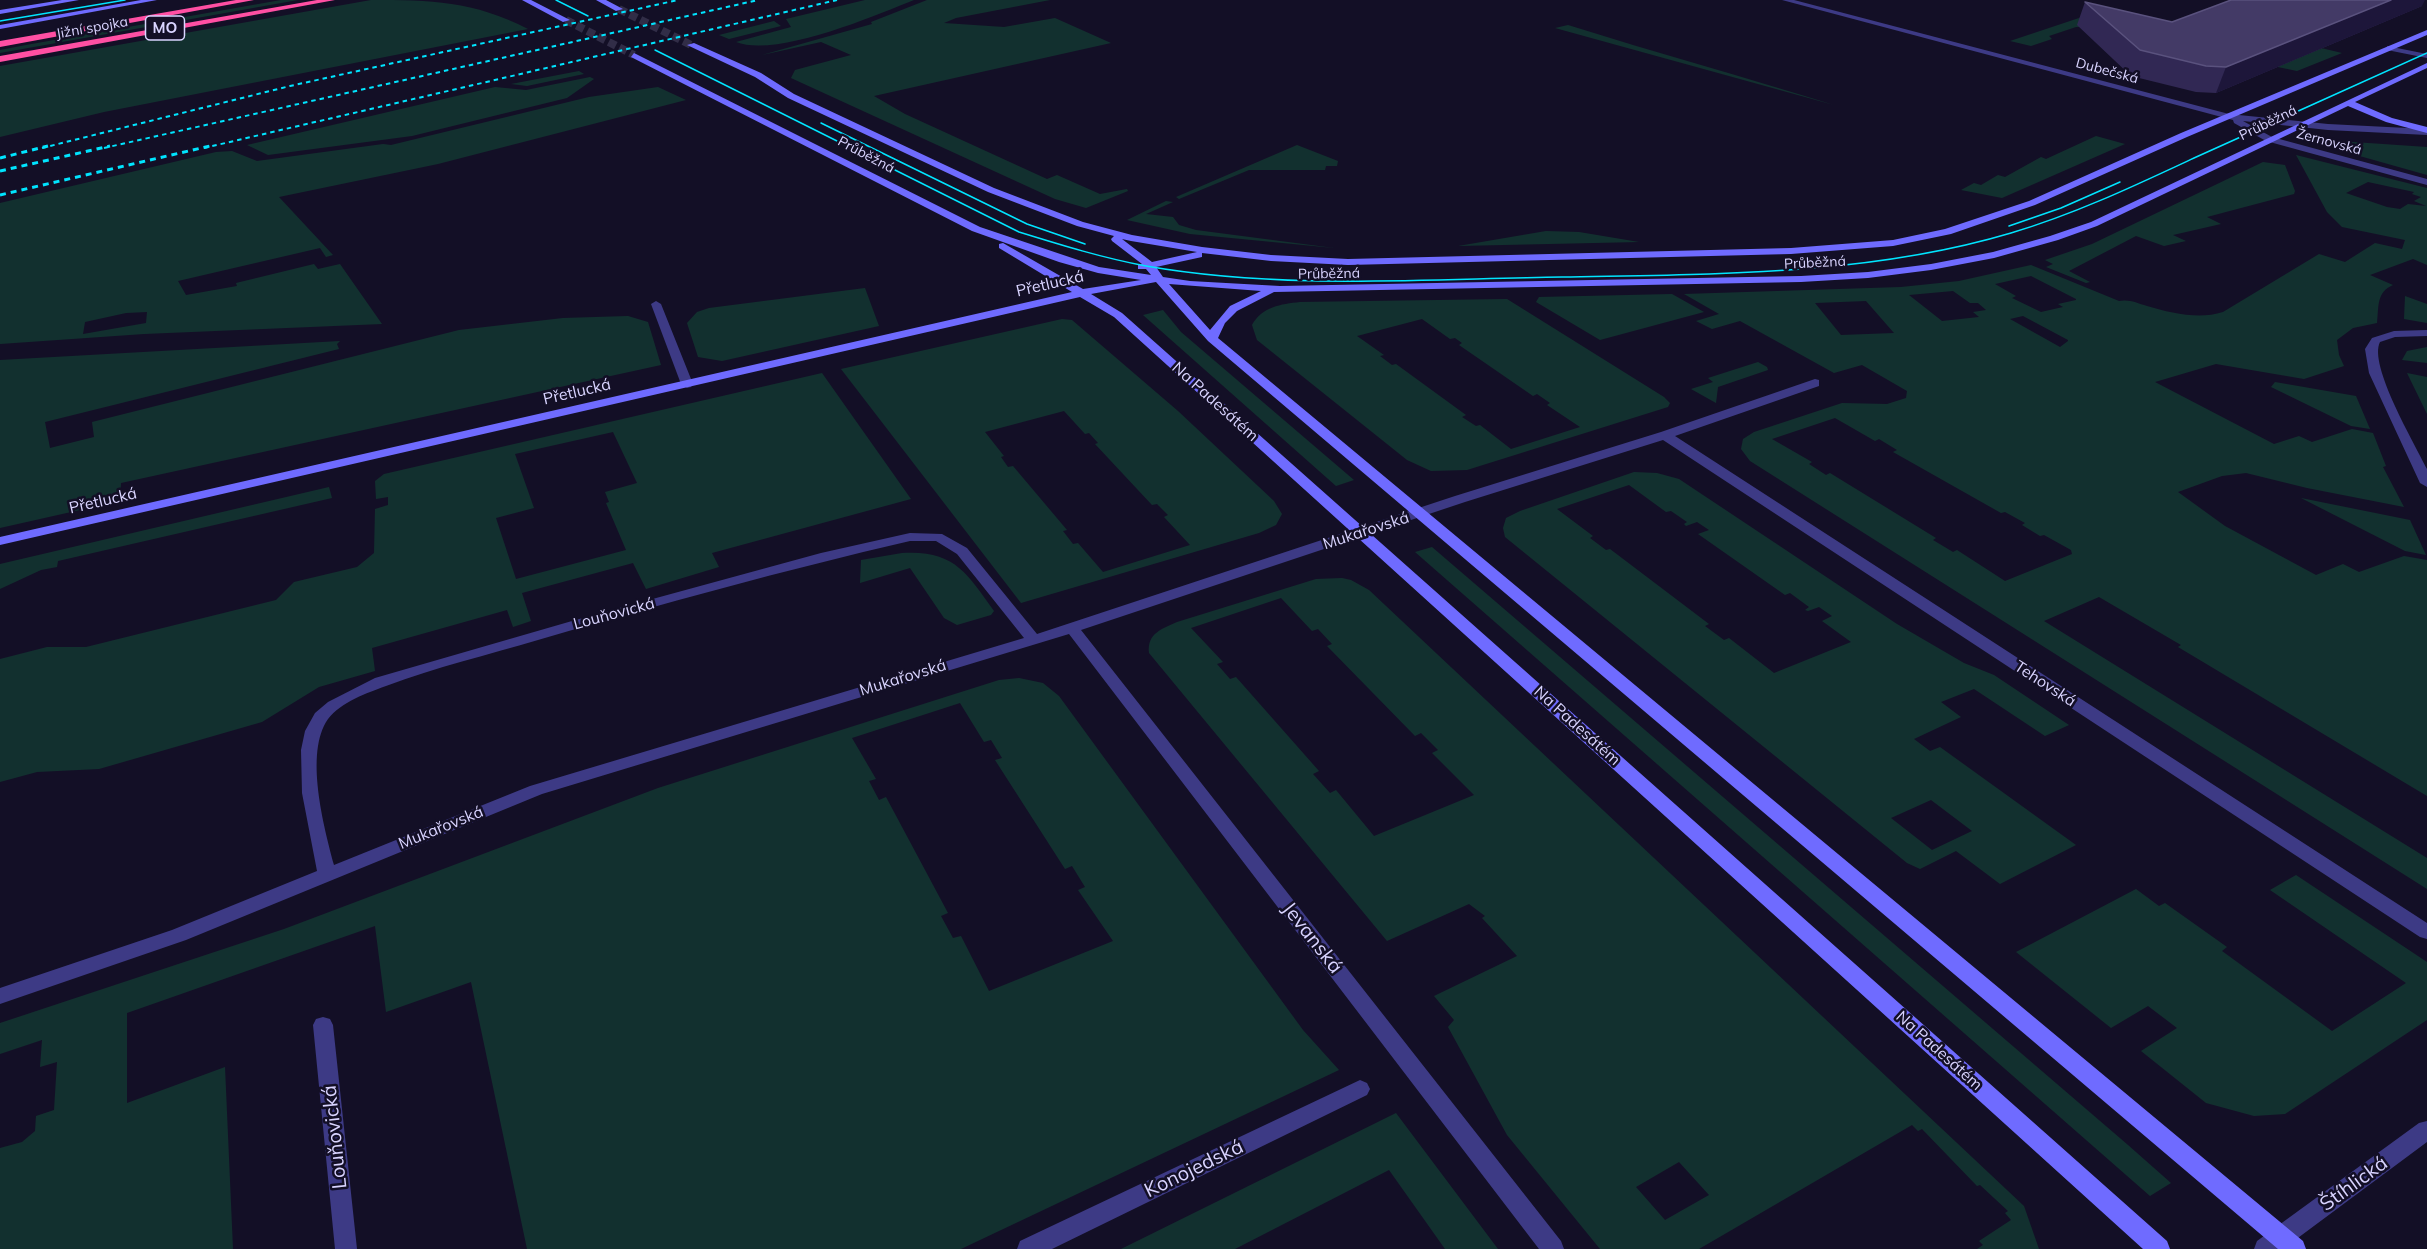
<!DOCTYPE html>
<meta charset="utf-8">
<style>
body{margin:0}
canvas{display:block;background:#130f26}
</style>
<canvas width="2427" height="1249"></canvas>
<script>
const ctx = document.querySelector('canvas').getContext('2d');
ctx.lineJoin = 'round';
function fill(path, color) {
  ctx.fillStyle = color;
  ctx.fill(path, 'evenodd');
}
function stroke(path, color, width, dash) {
  ctx.strokeStyle = color;
  ctx.lineWidth = width;
  ctx.lineCap = dash ? 'butt' : 'round';
  ctx.setLineDash(dash || []);
  ctx.stroke(path);
}
function drawText(font, color, halo, rows, align = 'center') {
  ctx.font = font + ' Mulish,sans-serif';
  ctx.lineWidth = 5;
  ctx.setLineDash([]);
  ctx.textBaseline = 'middle';
  ctx.strokeStyle = halo;
  ctx.fillStyle = color;
  for (const [text, x, y, turn = 0] of rows) {
    ctx.save();
    ctx.translate(x, y);
    ctx.rotate((+turn || 0) * Math.PI / 180);
    ctx.textAlign = isNaN(turn) ? turn : align;
    if (halo) ctx.strokeText(text, 0, 0);
    ctx.fillText(text, 0, 0);
    ctx.restore();
  }
}
fill(new Path2D(`
 M281,0H298L0,53V50L26,45Z
 M371,0C430,0 474,1 528,29L104,112L0,137V66Z
 M865,0H914C874,16 776,58 736,42L791,27L786,19Z
 M927,0H1050L956,18L944,23L1004,27L1055,18L1111,43L874,96L905,114L1047,179L1057,175L1100,194L1127,189L1128,191L1086,208L1055,199L791,78L795,70L851,55L821,42L762,55L872,24L871,22Z
 M2082,17L2321,48L2342,53L2297,71L2085,27H2076L2049,36L2052,39L2031,46L2010,41Z
 M774,21L781,26L729,39L719,35Z
 M1568,25C1657,53 1745,77 1834,105L1555,28Z
 M579,71L584,74L527,86L511,84Z
 M590,77L594,79L567,98L412,136L268,155L247,145L495,87L526,90Z
 M658,87L686,100L438,164L279,197L333,255L326,257L320,248L178,281L186,295L237,286L236,283L314,264L318,269L340,264L382,324L144,334L0,344V203L216,152L232,151L257,161L383,144L391,145L589,97ZM147,312L146,323L83,334L85,322L126,313Z
 M2096,136L2125,144L2002,198L1961,190L1974,183L1981,185L1998,175L2005,177L2041,157L2046,159Z
 M2324,140L2427,147V175L2317,144Z
 M1297,145L1338,161L1337,166H1326L1325,170H1249L1179,199L1176,197Z
 M2296,155L2427,188V265L2413,259L2370,275L2393,285C2376,292 2379,307 2377,323L2353,328L2337,340L2339,355L2344,366L2304,379L2216,364L2155,382L2274,444L2299,436L2312,442L2352,429L2373,433L2386,466L2383,467L2404,507L2307,488L2246,473L2222,476L2178,492L2225,526L2316,575L2343,564L2359,572L2404,556L2427,560V796L2178,647L2181,645L2099,597L2044,621L2427,858V889L1750,461L1741,449L1743,439L1754,432L1842,403L1887,404L1906,398L1907,391L1862,365L1834,373L1740,321L1712,329L1696,321L1719,314L1684,294L1901,287L1959,281L2031,265L2119,301C2129,299 2137,303 2147,306C2171,313 2199,320 2223,312L2319,254L2345,262L2375,243L2402,249L2405,240L2342,227L2327,212ZM2368,182L2414,192L2412,194L2421,197L2414,201L2426,206L2408,204L2400,209L2387,207L2346,193ZM2031,276L2076,299V300L2058,304L2063,307L2041,312L2012,298L2016,296L1995,284ZM1953,291L1970,303H1978L1986,310L1973,312L1979,317L1942,321L1909,295ZM1866,301L1894,333L1841,335L1815,303ZM2023,316L2068,340V341L2060,347L2010,319ZM1835,418L1875,441L1879,439L1897,450L1893,452L2001,513L2005,512L2025,523L2022,525L2040,536L2044,535L2071,550L2072,554L2005,581L1957,550L1953,552L1933,540L1936,538L1830,473L1826,475L1809,464L1812,462L1772,439Z
 M2263,162L2285,165L2295,191L2294,194L2207,217L2221,224L2173,235L2186,241L2164,246L2136,236L2069,271L2090,282L2086,283L2046,267L2053,264L2045,260L2092,244Z
 M1166,201L1173,202L1146,214L1173,217L1179,225L1196,230L1334,248L1190,234L1127,220Z
 M1546,231L1579,232L1639,242L1458,246Z
 M865,288L879,326L722,361L698,357L687,323L697,312L709,308Z
 M1672,294L1704,312L1600,340L1536,302L1539,297Z
 M2405,296L2427,304V323L2404,319Z
 M1507,299L1664,397L1670,403L1668,407L1467,470L1431,471L1407,460L1257,340L1252,325C1262,307 1281,304 1300,302ZM1422,319L1450,339L1455,338L1462,343L1459,345L1533,396L1537,394L1550,403L1547,405L1580,427L1511,449L1480,425L1476,426L1462,417L1466,415L1396,364L1392,365L1380,356L1384,355L1357,336Z
 M1163,310L1181,332L1354,480L1336,486L1143,315Z
 M628,316L648,322L661,365L121,483L120,501L0,528V360L340,341L337,344L339,349L45,422L50,448L94,437L92,422L459,330L563,318Z
 M1062,319L1072,320L1178,411L1274,501L1282,514L1276,525L1259,533L1021,603L841,369ZM1064,411L1085,434L1089,433L1098,443L1095,444L1152,505L1157,504L1168,515L1164,517L1190,545L1103,572L1078,543L1073,544L1063,531L1067,530L1013,466L1008,467L1001,457L1004,456L985,432Z
 M2427,347V363L2402,360L2407,351Z
 M1758,362L1767,367L1768,370L1718,387L1716,403L1691,389L1713,382L1708,378Z
 M822,373L911,499L712,553L719,567L646,589L633,563L522,593L531,621L513,627L507,610L372,648L375,671L319,687L262,722L99,769L37,772L0,782V659L47,647H86L276,600L294,582L357,567L374,553L375,509L388,505V497L376,499L375,481L384,474ZM613,432L637,483L605,492L609,502L606,503L626,550L516,579L496,518L534,508L515,454Z
 M2407,373L2427,377V414Z
 M2275,382L2356,396L2370,429L2351,426L2271,387Z
 M1634,472L1657,473L1679,479L1897,624L1964,663L1994,675L2069,725L2045,736L1974,689L1941,702L1961,717L1914,739L1930,751L1940,747L2076,845L2000,884L1956,851L1920,869L1907,863L1505,537L1503,528L1506,518L1520,511ZM1629,485L1666,512L1671,511L1687,522L1684,524L1686,526L1697,522L1709,530L1698,534L1785,595L1790,593L1809,607L1805,610L1808,611L1819,607L1832,616L1822,621L1851,642L1774,673L1729,638L1724,640L1705,626L1709,624L1610,549L1606,550L1590,538L1593,536L1557,509ZM1931,800L1972,831L1932,850L1891,818Z
 M329,487L332,498L58,561L57,567L41,570L0,589V564Z
 M2301,498L2410,520L2426,555L2405,551Z
 M1432,547L2128,1145L2171,1183L2150,1196L1415,552Z
 M902,553C954,550 966,572 994,611L991,615L957,625L944,618L910,568L860,583L861,560Z
 M1342,578L1351,580L1369,590L2024,1206L2039,1249H1977L1983,1245L1979,1241L2011,1220L2005,1213L2008,1211L1980,1185L1977,1186L1922,1129L1918,1131L1912,1125L1699,1249H1600L1507,1135L1448,1027L1454,1020L1434,996L1517,956L1482,918L1485,916L1469,904L1387,941L1149,653C1147,633 1162,629 1177,622L1316,579ZM1281,598L1312,631L1318,629L1332,644L1327,646L1415,736L1421,733L1438,750L1432,753L1474,795L1374,836L1336,790L1330,793L1313,774L1319,771L1236,677L1230,679L1217,664L1223,662L1191,628ZM1679,1162L1709,1195L1665,1220L1636,1187Z
 M1019,678L1043,683L1059,696L1303,1030L1339,1070L961,1249H527L471,982L386,1012L375,926L127,1013V1103L225,1067L233,1249H0V1148L22,1142L35,1131L36,1116L54,1110L57,1062L40,1067L42,1040L0,1054V1023L284,929L658,788L999,680ZM960,703L984,742L991,740L1002,758L995,760L1065,869L1072,866L1085,887L1078,890L1113,941L989,991L961,936L953,938L941,916L948,913L886,797L879,800L869,781L876,779L852,738Z
 M2296,875L2427,962V1020L2285,1114L2254,1116L2206,1103L2141,1051L2177,1028L2148,1006L2111,1028L2016,952L2136,889L2159,906L2165,903L2227,947L2222,951L2332,1031L2406,983L2270,890Z
 M1396,1113L1498,1249H1445L1389,1170L1235,1249H1121Z`), '#12302f');
stroke(new Path2D(`
 M619,9L691,45
 M566,20L634,55`), '#312d47', 8, [8, 4]);
fill(new Path2D(`
 M1782,0H1794L2229,114L2328,124L2427,129V135L2328,130L2243,121L2272,137L2427,179V185L2266,141L2234,123L2233,120Z
 M2387,46L2427,54V58L2387,50Z
 M656,301L661,304L693,384L691,387L687,388L681,384L651,304Z
 M2427,330V336L2395,337L2380,342C2368,365 2415,444 2427,469V487L2420,483L2369,373L2365,349L2372,338L2394,331Z
 M1815,379L1819,380V386L1675,436L2427,923V939L2420,937L1663,440L1465,502L1081,630L1561,1241L1564,1249H1539L1069,634L542,794L186,940L0,1004V988L172,930L317,871L302,793L301,750L305,731L315,713L328,702L375,678L572,621L821,553L910,533L942,534L967,548L1037,634L1455,496L1661,432ZM910,541H936L957,554L1024,638L530,786L334,865C324,827 304,753 328,719C341,702 367,693 386,686C436,667 488,655 538,640C661,604 785,570 910,541Z
 M323,1017L330,1019L333,1025L357,1249H335L313,1025L316,1019Z
 M1360,1080L1367,1083L1370,1089L1367,1095L1052,1249H1017L1020,1241Z
 M2427,1121V1142L2283,1249H2254L2257,1241L2419,1123Z`), '#3d3a85');
fill(new Path2D(`
 M62,0H79L0,14V10Z
 M141,0H157L0,29V25Z
 M522,0H531L570,20L563,22Z
 M596,0H606L623,9L616,11Z
 M2427,30V35L2187,137L2035,205L1951,234L1893,246L1791,254L1348,265L1271,261L1202,253V257L1156,267L1163,277L1190,281L1280,286L1801,276L1868,272L1931,264L1993,252L2050,236L2091,222L2427,63V68L2355,102L2392,118L2427,127V133L2386,122L2348,106L2097,226L2058,240L1994,258L1931,270L1868,278L1801,282L1274,292L1237,311L1225,323L1218,338L2303,1241L2306,1249H2278L1208,341L1156,282L1091,294L1122,313L2167,1241L2170,1249H2143L1114,317L1080,297L0,545V537L1072,292L999,248V244L1003,243L1083,289L1141,280L1098,273L1059,262L972,231L631,57L634,53L980,227L1099,267L1151,275L1146,269H1138V265L1142,264L1112,241L1111,239L1114,236L1077,226L988,192L788,98L755,77L687,45L694,43L761,73L794,94L994,188L1083,222L1132,235L1202,247L1271,255L1348,259L1791,248L1893,240L1945,229L2029,201L2181,133ZM1122,239L1131,241L1197,252L1152,262ZM1169,284L1261,291L1230,306L1210,330Z`), '#6f6bff');
fill(new Path2D(`
 M236,0H254L0,47V41Z
 M317,0H335L0,62V56Z`), '#ff4fa3');
stroke(new Path2D(`
 M556,0L588,16
 M0,21L125,0
 M655,50L1019,232C1061,245 1103,258 1146,266C1283,290 1423,279 1562,277C1711,274 1867,276 2011,233C2075,214 2134,186 2194,158C2272,123 2349,88 2427,53
 M821,123L1027,224L1085,244
 M2009,226L2061,208L2120,182`), '#00e5ff', 1.5);
stroke(new Path2D(`
 M42,148L290,86L678,0
 M104,148L758,0
 M204,148L837,0`), '#00e5ff', 2, [4.5, 4]);
stroke(new Path2D(`
 M0,158L48,146
 M0,171L110,146
 M0,195L210,146`), '#00e5ff', 3, [6, 5]);
fill(new Path2D(`
 M2085,2L2172,22L2422,6L2216,93L2196,92L2131,76L2077,25Z`), '#312854');
fill(new Path2D(`
 M2391,0H2425L2422,6L2216,93L2226,67Z`), '#1d163a');
const building = new Path2D(`
 M2231,0H2391L2226,67L2206,66L2140,50L2085,2L2172,22Z`);
fill(building, '#433a66');
stroke(building, '#5a527e', 1.5);
drawText('14px', '#d9d4ff', '#130f26', [
 ["Jižní spojka",92,28,-10],
 ["Dubečská",2107,71,15],
 ["Průběžná",2268,123,-26],
 ["Žernovská",2329,142,15],
 ["Průběžná",866,155,28],
 ["Průběžná",1815,263,-3],
 ["Průběžná",1329,274,-1]
]);
for (const [x, y, w] of [
 [165,28,39]
]) {
  const box = new Path2D();
  box.roundRect(x - w / 2, y - 12, w, 24, 4.5);
  ctx.fillStyle = '#130f26';
  ctx.fill(box);
  stroke(box, '#d9d4ff', 1.5);
}
drawText('bold 15px', '#d9d4ff', null, [
 ["MO",165,28]
]);
drawText('16px', '#d9d4ff', '#130f26', [
 ["Přetlucká",1050,284,-13],
 ["Přetlucká",577,392,-13],
 ["Na Padesátém",1215,402,42],
 ["Přetlucká",103,501,-13],
 ["Mukařovská",1366,531,-18],
 ["Louňovická",614,614,-15],
 ["Mukařovská",903,678,-17],
 ["Tehovská",2045,684,33],
 ["Na Padesátém",1577,726,42],
 ["Mukařovská",441,828,-22],
 ["Na Padesátém",1939,1051,42]
]);
drawText('20px', '#d9d4ff', '#130f26', [
 ["Jevanská",1312,938,52],
 ["Louňovická",335,1137,-96],
 ["Konojedská",1194,1169,-26],
 ["Štíhlická",2354,1184,-36]
]);
</script>
